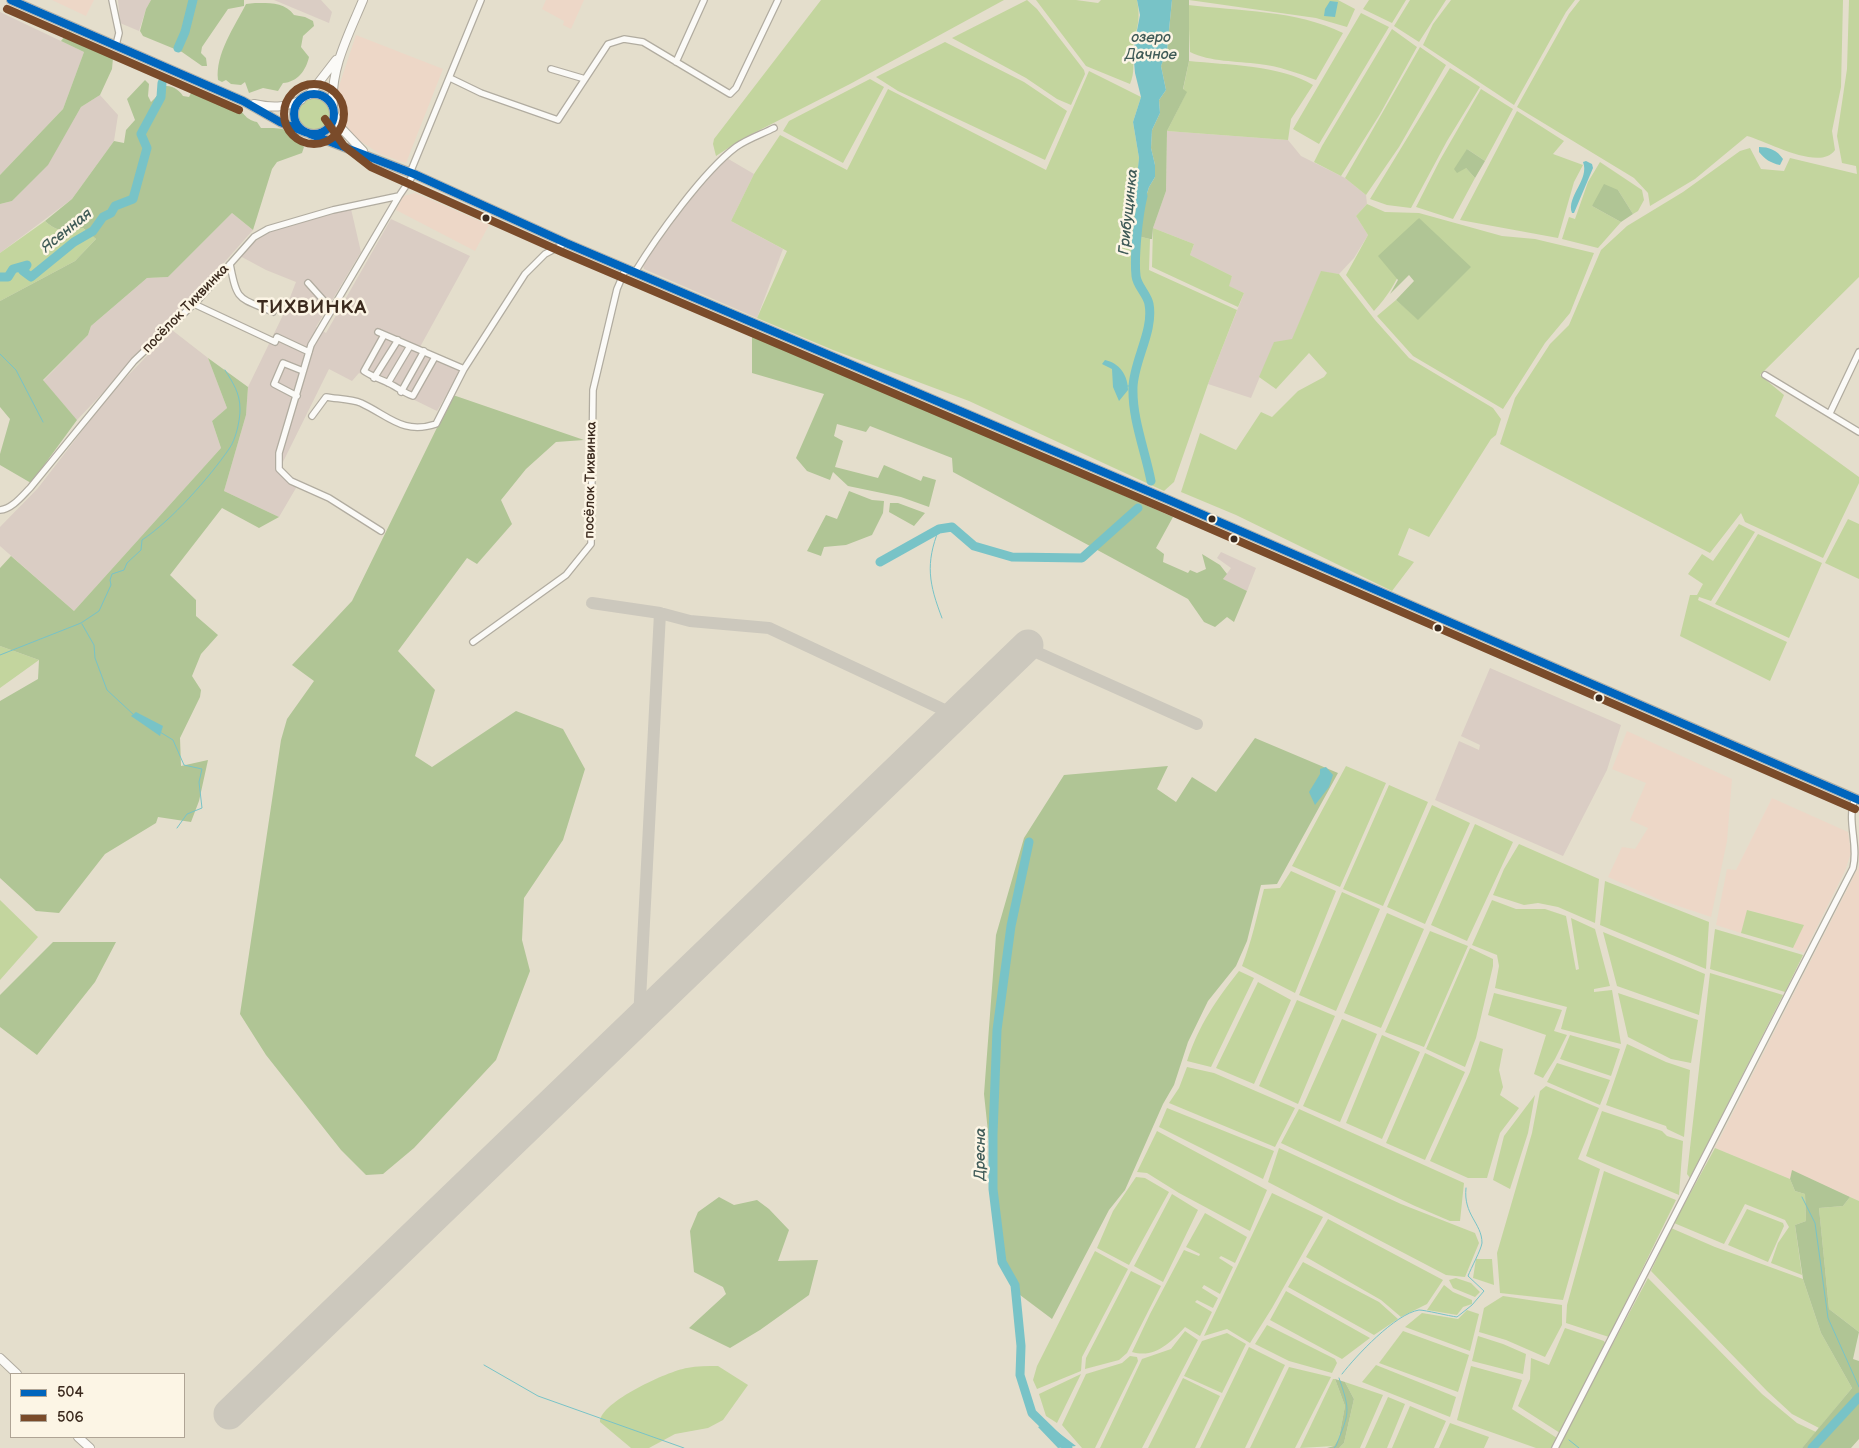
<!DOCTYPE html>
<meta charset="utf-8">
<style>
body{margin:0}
#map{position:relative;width:1859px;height:1448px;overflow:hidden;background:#e4decc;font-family:"Balsamiq Sans",sans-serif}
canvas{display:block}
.legend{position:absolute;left:10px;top:1373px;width:175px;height:65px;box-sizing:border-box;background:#fcf5e5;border:1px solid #afa495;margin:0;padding:6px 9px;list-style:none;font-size:15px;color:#3b2a1e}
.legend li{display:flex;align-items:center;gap:10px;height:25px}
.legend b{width:25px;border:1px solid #afa495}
</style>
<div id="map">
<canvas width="1859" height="1448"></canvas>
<ul class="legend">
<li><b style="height:6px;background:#0065bd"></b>504</li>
<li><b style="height:6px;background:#7a4b2a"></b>506</li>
</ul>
</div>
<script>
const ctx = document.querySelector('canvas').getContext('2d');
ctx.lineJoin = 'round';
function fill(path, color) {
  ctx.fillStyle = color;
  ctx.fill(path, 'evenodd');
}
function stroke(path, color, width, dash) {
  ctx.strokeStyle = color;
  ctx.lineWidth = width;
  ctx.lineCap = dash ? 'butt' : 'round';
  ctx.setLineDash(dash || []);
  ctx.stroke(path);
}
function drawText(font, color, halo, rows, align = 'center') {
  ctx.font = font + ' "Balsamiq Sans",sans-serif';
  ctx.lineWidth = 5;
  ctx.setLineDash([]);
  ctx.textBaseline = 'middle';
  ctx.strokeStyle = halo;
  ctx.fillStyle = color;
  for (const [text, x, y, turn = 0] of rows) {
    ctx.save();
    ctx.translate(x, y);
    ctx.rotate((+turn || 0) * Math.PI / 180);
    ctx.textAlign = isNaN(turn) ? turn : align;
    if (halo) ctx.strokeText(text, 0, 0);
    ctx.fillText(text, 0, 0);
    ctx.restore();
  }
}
fill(new Path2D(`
 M52,0H94L86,16Z
 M546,0H584L571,29L563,25L564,21L542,9Z
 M356,35L443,69L406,163L380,154L348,133L335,98Z
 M415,193L489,225L475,251L396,210L403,196Z
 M1627,731L1732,779L1727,841L1711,917L1660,900L1608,877L1622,847L1635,849L1648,828L1630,820L1646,783L1612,769Z
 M1772,798L1848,832L1851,853L1845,871L1804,953L1793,948L1803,925L1748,910L1741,933L1716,925L1727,869L1736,870Z
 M1859,866V1201L1793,1171L1790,1179L1715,1148Z`), '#edd7c7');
fill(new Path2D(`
 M118,0H151L146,9L139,31L120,23Z
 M274,0H321L332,12L329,23Z
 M0,12L84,52L63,109L0,175Z
 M100,95L118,115L114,141L72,199L0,253V204L12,201L47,165L81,107Z
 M1167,131L1288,140L1301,156L1345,178L1366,195L1367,204L1356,216L1368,235L1354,258L1339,274L1321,272L1292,340L1274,343L1251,398L1208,384L1244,293L1228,286L1232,276L1190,255L1194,244L1153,228L1166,191Z
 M725,157L754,174L731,221L783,249L757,318L644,269L641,258Z
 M351,209L361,252L316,327L326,333L391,219L470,256L420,347L462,368L437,411L359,373L352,381L329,369L281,466L296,488L279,517L224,491L246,415L248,387L284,313L296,282L266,270L240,256L266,231Z
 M232,213L253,230L192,299L77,420L43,381L88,335L91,326L147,278L168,277Z
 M172,330L208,358L227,408L212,421L221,448L74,611L0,546V527L38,488L112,392Z
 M1221,552L1256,568L1247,591L1223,579L1231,568L1217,558Z
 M1490,668L1621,725L1607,770L1563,856L1435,800L1459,741L1479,750L1480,745L1461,736Z`), '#dacdc4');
fill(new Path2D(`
 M821,0H1004L850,84L742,139L716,156L713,144L714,139Z
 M1027,0L1037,9L1084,70L1085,74L1071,105L1057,99L1026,78L952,38Z
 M1036,0H1076L1098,3L1101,0H1137C1142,25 1134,31 1133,52C1133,64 1135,72 1130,84L1086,66Z
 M1189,0H1338L1355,9L1347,27L1316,18Z
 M1369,0H1406L1392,23L1363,9Z
 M1410,0H1446L1419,42L1394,26Z
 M1451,0H1575L1566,12L1514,105L1423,45L1433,24Z
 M1580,0H1843L1841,87L1832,131L1835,150C1820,172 1767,141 1747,136L1695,179L1650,206L1648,193L1634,178L1517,107L1569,14Z
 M1849,0H1859V277L1760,375L1784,395L1775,416L1859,477V483L1823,558L1745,522L1741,513L1710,553L1500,444L1515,398L1550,344L1569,325L1601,250L1627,226L1683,192L1740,151L1750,148L1761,169L1784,171L1790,158L1857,174L1856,166L1842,163L1837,136L1847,69Z
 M1188,5C1238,11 1297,10 1343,33L1316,80C1298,73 1278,66 1259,64C1237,61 1210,62 1190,52Z
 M1361,13L1389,27L1319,144L1293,129Z
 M1392,29L1417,47L1380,114L1341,176L1314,162L1322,146Z
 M945,42L1024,82L1067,111L1045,160L898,91L876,77Z
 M1420,47L1446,65L1399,147L1366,195L1345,178Z
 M1189,61C1227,65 1281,65 1313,85L1291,119L1288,140L1167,131L1186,93L1183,90Z
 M1450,68L1480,87L1447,141L1411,208L1387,205L1370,199Z
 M1089,71L1141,97L1133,122L1139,158L1138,172L1134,207L1125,233L1150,239L1149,270L1237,310L1208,384L1174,482L1164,491L969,401L833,350L757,318L787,251L731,221L754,174L780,135L847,170L888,89L1046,170Z
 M870,79L884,87L843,163L783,131L789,121Z
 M1481,89L1513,109L1485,161L1467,149L1466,168L1475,178L1453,219L1416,207L1440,160Z
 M298 115a17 17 0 1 1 34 0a17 17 0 1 1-34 0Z
 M1517,111L1564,141L1553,154L1583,165L1574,182L1558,238L1460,220Z
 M1600,162L1642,190L1644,200L1638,211L1633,214L1618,190L1592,206L1621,222L1598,248L1562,239L1569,217L1575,219L1588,182Z
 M1367,204L1385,212L1419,213L1502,236L1535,239L1594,253L1570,313L1545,343L1503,409L1413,356L1377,316L1396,300L1418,319L1419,218C1406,256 1402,281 1374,311L1346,275L1368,235L1356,216Z
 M45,221C58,233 67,232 83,228L96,239L75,261L0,301V253Z
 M1153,228L1194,244L1190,255L1232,276L1229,286L1244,293L1238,307L1152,267Z
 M1321,271L1339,274L1375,320L1409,358L1493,408L1501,419L1496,435L1491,439L1429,537L1409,528L1398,555L1414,562L1392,591L1236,515L1181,492L1200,433L1236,450L1261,412L1272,417L1298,391L1324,377L1327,373L1309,353L1276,389L1259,377L1274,342L1292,339Z
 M1848,519L1859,524V579L1825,563Z
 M1739,524L1755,532L1711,601L1699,597L1698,600L1787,642L1770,681L1680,636L1690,595H1697L1703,584L1688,574L1702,554L1713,561Z
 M1758,534L1822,563L1789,638L1715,604Z
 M0,646L39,660L0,688Z
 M1346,766L1386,783L1340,887L1292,866Z
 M1389,785L1428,802L1383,906L1343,889Z
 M1432,805L1470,823L1425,924L1387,907Z
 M1475,824L1513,842L1467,941L1431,925Z
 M1519,844L1599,879L1595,923L1558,907L1538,903L1524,905L1493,895L1504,869Z
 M1291,871L1336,891L1295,993L1242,966C1252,941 1257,915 1264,889L1280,888Z
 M1605,881L1709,922L1706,969L1600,925Z
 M1342,892L1380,909L1336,1011L1299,995Z
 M0,900L38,937L0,980Z
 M1492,900L1516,909H1545L1566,916L1576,970L1579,969L1571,918L1595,929L1610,986L1594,989V992L1612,990L1621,1044L1561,1029L1567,1007L1495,988L1499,966L1497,955L1472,945Z
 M1747,910L1804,925L1793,948L1741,933Z
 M1387,913L1424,929L1381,1028L1344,1013Z
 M1715,929L1803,955L1785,992L1710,969Z
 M1430,931L1468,946L1424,1047L1385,1032Z
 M1603,932L1705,974L1699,1015L1617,986Z
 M1470,948L1493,959V966L1476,1038L1465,1067L1426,1049Z
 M1239,971L1254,978L1211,1067L1187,1061C1199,1025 1216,1000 1239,971Z
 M1710,973L1783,995L1690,1178L1687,1174Z
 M1258,982L1291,1000L1254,1084L1216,1068Z
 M1494,993L1562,1010L1554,1031L1567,1035L1555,1059L1543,1078L1534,1074L1546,1035L1488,1015Z
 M1618,993L1698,1020L1691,1063L1671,1059L1628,1037Z
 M1297,1000L1335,1016L1298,1104L1259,1086Z
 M1342,1019L1377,1034L1340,1122L1303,1106Z
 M1382,1035L1420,1052L1382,1139L1346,1123Z
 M1570,1035L1620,1049L1611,1076L1560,1059Z
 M1480,1041L1503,1049L1499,1070L1503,1087L1500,1095L1519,1108L1500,1133L1487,1178H1468L1430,1161L1470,1072Z
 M1627,1044L1666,1062L1690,1070L1684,1137L1667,1129L1666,1126L1606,1105Z
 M1425,1053L1465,1072L1425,1160L1386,1143Z
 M1557,1063L1610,1080L1600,1105L1547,1082Z
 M1187,1067L1214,1073L1295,1108L1275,1147L1169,1103L1179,1088Z
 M1546,1086L1599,1108L1578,1159L1600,1169L1563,1300L1500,1293L1497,1253L1532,1133L1540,1091Z
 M1535,1095L1528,1133L1510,1189L1493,1180L1504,1136Z
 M1167,1108L1274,1151L1263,1179L1159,1127Z
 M1299,1109L1464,1183L1460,1221H1450L1415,1206L1281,1143Z
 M1602,1111L1662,1131L1667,1136L1683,1141L1679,1195L1586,1156Z
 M1157,1131L1267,1190L1250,1231L1179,1193L1147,1173L1137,1172Z
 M1279,1148L1401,1204L1475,1233L1479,1243L1465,1277L1446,1275L1268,1182Z
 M1715,1148L1790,1179L1795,1191L1805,1194L1806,1221L1795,1225L1802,1275L1771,1263L1778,1243L1789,1227L1785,1220L1745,1204L1724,1244L1674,1223Z
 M1604,1171L1676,1200L1609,1337L1566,1323L1567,1305Z
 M1136,1177L1145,1178L1169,1192L1129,1265L1097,1248L1113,1211Z
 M1272,1193L1323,1217L1272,1308L1250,1343L1227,1329L1204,1336Z
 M1172,1194L1198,1210L1163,1282L1134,1266Z
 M1850,1197L1859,1201V1332L1829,1309L1819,1208L1843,1206Z
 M1747,1209L1783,1223L1784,1226L1768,1262L1728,1245Z
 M1205,1213L1247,1237L1235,1263L1221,1256L1219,1258L1233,1267L1220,1294L1204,1285L1202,1288L1218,1298L1213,1308L1197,1300L1195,1302L1212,1312L1200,1336L1185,1327C1171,1342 1155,1359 1132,1352L1150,1314L1184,1250L1199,1256L1200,1254L1186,1247Z
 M1328,1219L1443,1280L1427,1304L1401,1317L1381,1300L1306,1257Z
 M1671,1228L1715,1247L1803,1279L1821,1333L1852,1388L1819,1428L1792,1414L1767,1391L1651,1271Z
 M1095,1251L1128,1269L1082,1357L1081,1371L1037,1389L1033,1380L1037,1366Z
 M1476,1259H1492L1494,1285L1473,1278Z
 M1303,1262L1379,1302L1398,1319L1374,1335L1288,1287Z
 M1131,1271L1161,1286L1127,1353L1119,1360L1085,1369L1086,1358Z
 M1456,1278L1471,1283L1480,1292L1475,1297L1453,1288L1449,1280Z
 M1648,1278L1762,1394L1797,1423L1816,1432L1802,1448H1557Z
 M1444,1285L1453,1292L1472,1300V1304L1463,1307L1457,1315L1427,1310Z
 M1286,1291L1370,1338L1342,1359L1270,1320Z
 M1503,1296L1562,1305V1325L1545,1357L1506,1340L1479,1332L1484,1308Z
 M1467,1310L1479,1314L1470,1351L1405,1327L1422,1313L1458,1319Z
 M1267,1325L1335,1359L1337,1363L1332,1373L1289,1361L1255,1344Z
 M1565,1328L1604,1341L1605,1343L1560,1433L1518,1406L1530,1379L1531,1358L1549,1365Z
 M1185,1331L1198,1340L1142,1448H1100L1142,1359L1171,1349Z
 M1403,1331L1469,1355L1458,1392L1379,1363Z
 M1227,1333L1246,1344L1222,1393L1184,1376L1202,1341Z
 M1478,1336L1503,1344L1526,1354L1523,1374L1472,1361Z
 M1249,1347L1285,1365L1245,1448H1200Z
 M1130,1356L1137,1357L1138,1361L1095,1448H1082L1062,1425L1086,1374L1122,1363Z
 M1376,1365L1456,1397L1450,1417L1362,1382Z
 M718,1366L748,1385L723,1420L708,1428L675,1434L649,1448H631L600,1422C600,1402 668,1371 687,1368C697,1366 708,1366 718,1366Z
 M1471,1366L1522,1380L1512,1409L1557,1438L1552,1448H1536L1457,1420Z
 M1289,1367L1331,1377L1295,1448H1250Z
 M1081,1374L1057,1423L1046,1416L1039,1394Z
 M1183,1378L1220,1396L1195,1448H1148Z
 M1333,1379H1335L1345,1406L1339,1438L1334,1446L1300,1448Z
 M1345,1382L1383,1395L1360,1448H1339L1344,1443L1354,1399Z
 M1388,1397L1405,1404L1387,1448H1365Z
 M1410,1406L1446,1421L1434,1448H1392Z
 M1450,1423L1489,1437L1484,1448H1439Z`), '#c3d59e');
fill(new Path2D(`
 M151,0H244V6L228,9L202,47L201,53L206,58L207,66H202L182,52L143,36L140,31L146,9Z
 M1172,0H1189V61L1183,89L1187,92L1167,131L1166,191L1153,228L1152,239H1150L1125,233L1134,207L1143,206L1149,187L1155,177V165L1151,148L1152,130L1160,113L1159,100L1166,90L1161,66L1167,50Z
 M255,3C269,3 285,2 294,15L305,17L313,21L314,26L303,36L301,47L309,57C306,70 298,82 283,83L278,91L263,88L249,93L245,82L241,85L231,84L226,80L222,82L218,80C215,54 235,26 246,4Z
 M69,31L113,58L112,69L100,95L81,107L48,165L12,201L0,204V175L63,109L84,52L61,41Z
 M145,80L149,84L148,96L151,102L157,96L159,86C170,85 177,87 183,96L189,97L192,91C198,91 201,95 207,97C216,100 227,99 235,105C244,112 244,119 257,122L261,128C284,128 289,127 304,147L302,153L277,162L272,169L253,230L232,213L168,277L147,278L91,326L88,335L43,380L77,420L31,483L0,465V454L10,419L0,407V301L75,261L96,239L83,228C67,232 58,233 45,221L72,199L114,141L124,143L126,130L135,120L127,99Z
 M1467,149L1485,161L1475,178L1466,168L1457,173L1454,169Z
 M1604,184L1618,190L1633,214L1621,222L1592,206Z
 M1419,218L1471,267L1418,320L1396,300L1414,281L1409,275L1390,294L1398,280L1378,256Z
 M752,333L1173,517L1156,548L1164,554L1163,562L1188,573L1190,570L1197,573L1206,569L1202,554L1220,565L1227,574L1223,579L1247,591L1234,622L1227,617L1215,627L1204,622L1188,599L953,472L952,458L870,426L866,432L837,424L834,436L843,441L835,467L878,478L884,465L921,481L923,476L936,480L929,507L901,497L848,486L833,472L830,480L807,471L796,458L824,394L752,373Z
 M208,358L248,387L246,415L224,491L279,517L259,528L222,508L170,575L196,600V616L218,635L201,654L192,676L201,690L200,697L180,738L181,766L208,760L199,801L191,822L158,817L156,823L105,854L59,913L36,911L0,878V701L38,679L39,660L0,646V568L11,556L74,611L221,448L212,421L227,408Z
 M453,395L584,440L556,442L526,469L501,500L512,524L477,564L467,558L398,651L435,690L415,756L432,767L516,711L563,729L585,769L563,840L524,898L522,940L530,971L496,1060L414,1148L383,1174L366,1175L341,1150L266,1055L240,1014L281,740L287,719L314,681L292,665L352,601Z
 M849,491L872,500L884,501L883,513L872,535L846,545L824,547L821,556L807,551L826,515L837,519Z
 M890,503H898L925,513L914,526L889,512Z
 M1255,738L1338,773L1277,884L1261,885L1247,941L1236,966L1208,1001L1188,1042L1174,1085L1163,1104L1125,1190L1109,1210L1052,1319L1012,1289L998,1226L984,1094L996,935L1024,838L1064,775L1168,766L1157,789L1176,802L1192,777L1216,792Z
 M53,942H116L95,982L37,1055L0,1027V995Z
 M1792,1170L1850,1197L1843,1206L1819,1208L1829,1309L1859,1332L1853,1359L1859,1361V1439L1851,1448H1802L1852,1388L1821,1333L1803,1279L1795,1225L1806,1221L1805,1194L1795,1191L1790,1179Z
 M719,1197L734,1205L757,1200L769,1209L789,1230L778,1261L818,1260L809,1295L760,1330L730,1348L689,1328L726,1294L723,1287L694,1272L690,1231L698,1212Z
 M1335,1379L1345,1382L1354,1399L1344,1443L1339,1448H1327L1334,1446L1339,1438L1345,1406Z`), '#b0c595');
fill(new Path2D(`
 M1137,0H1172L1167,50L1161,66L1166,90L1159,100L1160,113L1152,130L1151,148L1155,165V177L1149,187L1143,206L1134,207L1139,158L1133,122L1141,97L1135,73L1133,51L1140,15Z
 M1330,1L1338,2L1335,17L1324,16L1325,9Z
 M1759,147C1769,147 1777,150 1783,159L1780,165C1770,163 1765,159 1759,152Z
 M1586,161L1592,164L1593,168L1574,213H1572C1566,197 1590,179 1583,162Z
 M1105,360C1119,363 1128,375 1128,390L1119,401L1113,387L1112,369L1102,364Z
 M136,712L163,726L160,736L131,716Z
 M1326,767L1333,775L1329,787L1315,805L1309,792L1320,774V769Z
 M1046,1423L1076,1446L1058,1448L1038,1427Z`), '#78c3c7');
stroke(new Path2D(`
 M0,354L16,370L43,422
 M1127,386H1133
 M939,529C925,564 929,584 942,618
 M82,624L94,645L95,658L107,690L134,715
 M0,655L81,623L99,611L111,585L110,580L112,574L124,570L127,563L141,550L142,540C171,521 209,478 229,449C236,439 240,421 240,409C240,393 233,383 225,370
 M160,732L173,740L184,765L202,769L199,782L202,808L187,814L177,828
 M1802,1197L1815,1223L1828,1318L1859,1387
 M484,1365L538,1396L684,1448
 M1342,1374C1356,1356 1395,1314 1419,1310C1425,1310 1449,1316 1457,1317L1472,1305L1484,1291L1468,1276C1471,1268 1481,1250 1482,1243C1482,1223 1463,1215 1466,1188
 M1569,1440L1579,1448
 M1334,1448L1336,1446C1349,1413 1351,1412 1339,1378`), '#78c3c7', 1);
stroke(new Path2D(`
 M178,48L185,32L193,0
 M1143,196C1138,216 1134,257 1136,276C1137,286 1147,294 1149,304C1154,331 1134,360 1133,387C1132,419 1145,450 1151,481
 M0,277H8L13,269L27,265L23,271L31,277L74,242L93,231L103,217L111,213L115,206L133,199L147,148L141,134L161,97L162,83
 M880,562L939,529L952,527L974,546L1012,557L1082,558L1138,508
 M1029,842L1011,926L997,1030L993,1134V1189L1002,1262L1015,1285L1021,1346L1020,1375L1032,1413L1068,1448
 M1812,1448L1859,1397`), '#78c3c7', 9);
stroke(new Path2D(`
 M592,603L660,613L690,621L769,628L955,715
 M1025,647L1197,724
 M639,1019L660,613`), '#ccc8bd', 12);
stroke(new Path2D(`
 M229,1414L1028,645`), '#ccc8bd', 31);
const minor = new Path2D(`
 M112,0L119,33L116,45
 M676,62L704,0
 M551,69L585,79
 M450,78L481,93L558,120L608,44L624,39L643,42L730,94L736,88L778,0
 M410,173L481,0
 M230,264C237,302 238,297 273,312
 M635,272C657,236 703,172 736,147C747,139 762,134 774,128
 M308,283L325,302L334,308
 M194,304L275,342L277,337L309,352
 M378,332L464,369
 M384,335L364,371C374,378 384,380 394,386C401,390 405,393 413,396L435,357
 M1765,375L1859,432
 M374,378L398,340
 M388,383L410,346
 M401,392L424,351
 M297,396L274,384L283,363L303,371
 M1830,413L1859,352
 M312,416L326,397C337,399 351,399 361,403C389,416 403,435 436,424L464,369L525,274L545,254L566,243
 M0,510C12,509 22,496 30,488L134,361L199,299L254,237L268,229L333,210L399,196L414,174
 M381,531L329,498L291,481L279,469V453L311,345L399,196
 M473,642L566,575L591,544L593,390L617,289L626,268
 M1555,1448L1853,868C1859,844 1846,821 1855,798`);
const major = new Path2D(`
 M11,0L243,101L280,122L305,132
 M294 114a20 20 0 1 1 40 0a20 20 0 1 1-40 0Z
 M309,95L336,60
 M254,104C272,108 284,108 301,100
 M333,106C330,69 349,34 363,0
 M334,114L342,129L363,151
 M310,134L414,174L566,243L1169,500L1859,800
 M0,1358L17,1374
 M78,1437L90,1448`);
stroke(minor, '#b1aca0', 8);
stroke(major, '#b1aca0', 10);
stroke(minor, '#fbfaf7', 5.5);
stroke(major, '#fbfaf7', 8);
stroke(new Path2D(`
 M11,0L243,101L280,122L305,132
 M294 114a20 20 0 1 1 40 0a20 20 0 1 1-40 0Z
 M310,134L414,174L566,243L1169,500L1859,800`), '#0065bd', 8);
stroke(new Path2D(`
 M7,9L239,110
 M284 114a30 30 0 1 1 60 0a30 30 0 1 1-60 0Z
 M325,119L344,146L371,167L562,252L1165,509L1855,809`), '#7a4b2a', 8);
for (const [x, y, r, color] of [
 [486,218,4.5,"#3b2a1e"],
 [1212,519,4.5,"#3b2a1e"],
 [1234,539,4.5,"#3b2a1e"],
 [1438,628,4.5,"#3b2a1e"],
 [1599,698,4.5,"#3b2a1e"]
]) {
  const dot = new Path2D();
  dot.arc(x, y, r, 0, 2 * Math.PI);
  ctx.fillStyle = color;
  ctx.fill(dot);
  stroke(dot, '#fcf5e5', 2);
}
drawText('14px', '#3b2a1e', '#fcf5e5', [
 ["посёлок Тихвинка",186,309,-46],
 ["посёлок Тихвинка",591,480,-89]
]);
drawText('italic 15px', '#405b58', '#fcf5e5', [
 ["озеро",1151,38],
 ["Дачное",1151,55],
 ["Грибущинка",1129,212,-84],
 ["Ясенная",67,231,-39],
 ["Дресна",981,1154,-89]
]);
ctx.letterSpacing = '1px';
drawText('bold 19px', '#3b2a1e', '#fcf5e5', [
 ["ТИХВИНКА",312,308]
]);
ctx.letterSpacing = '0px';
</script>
